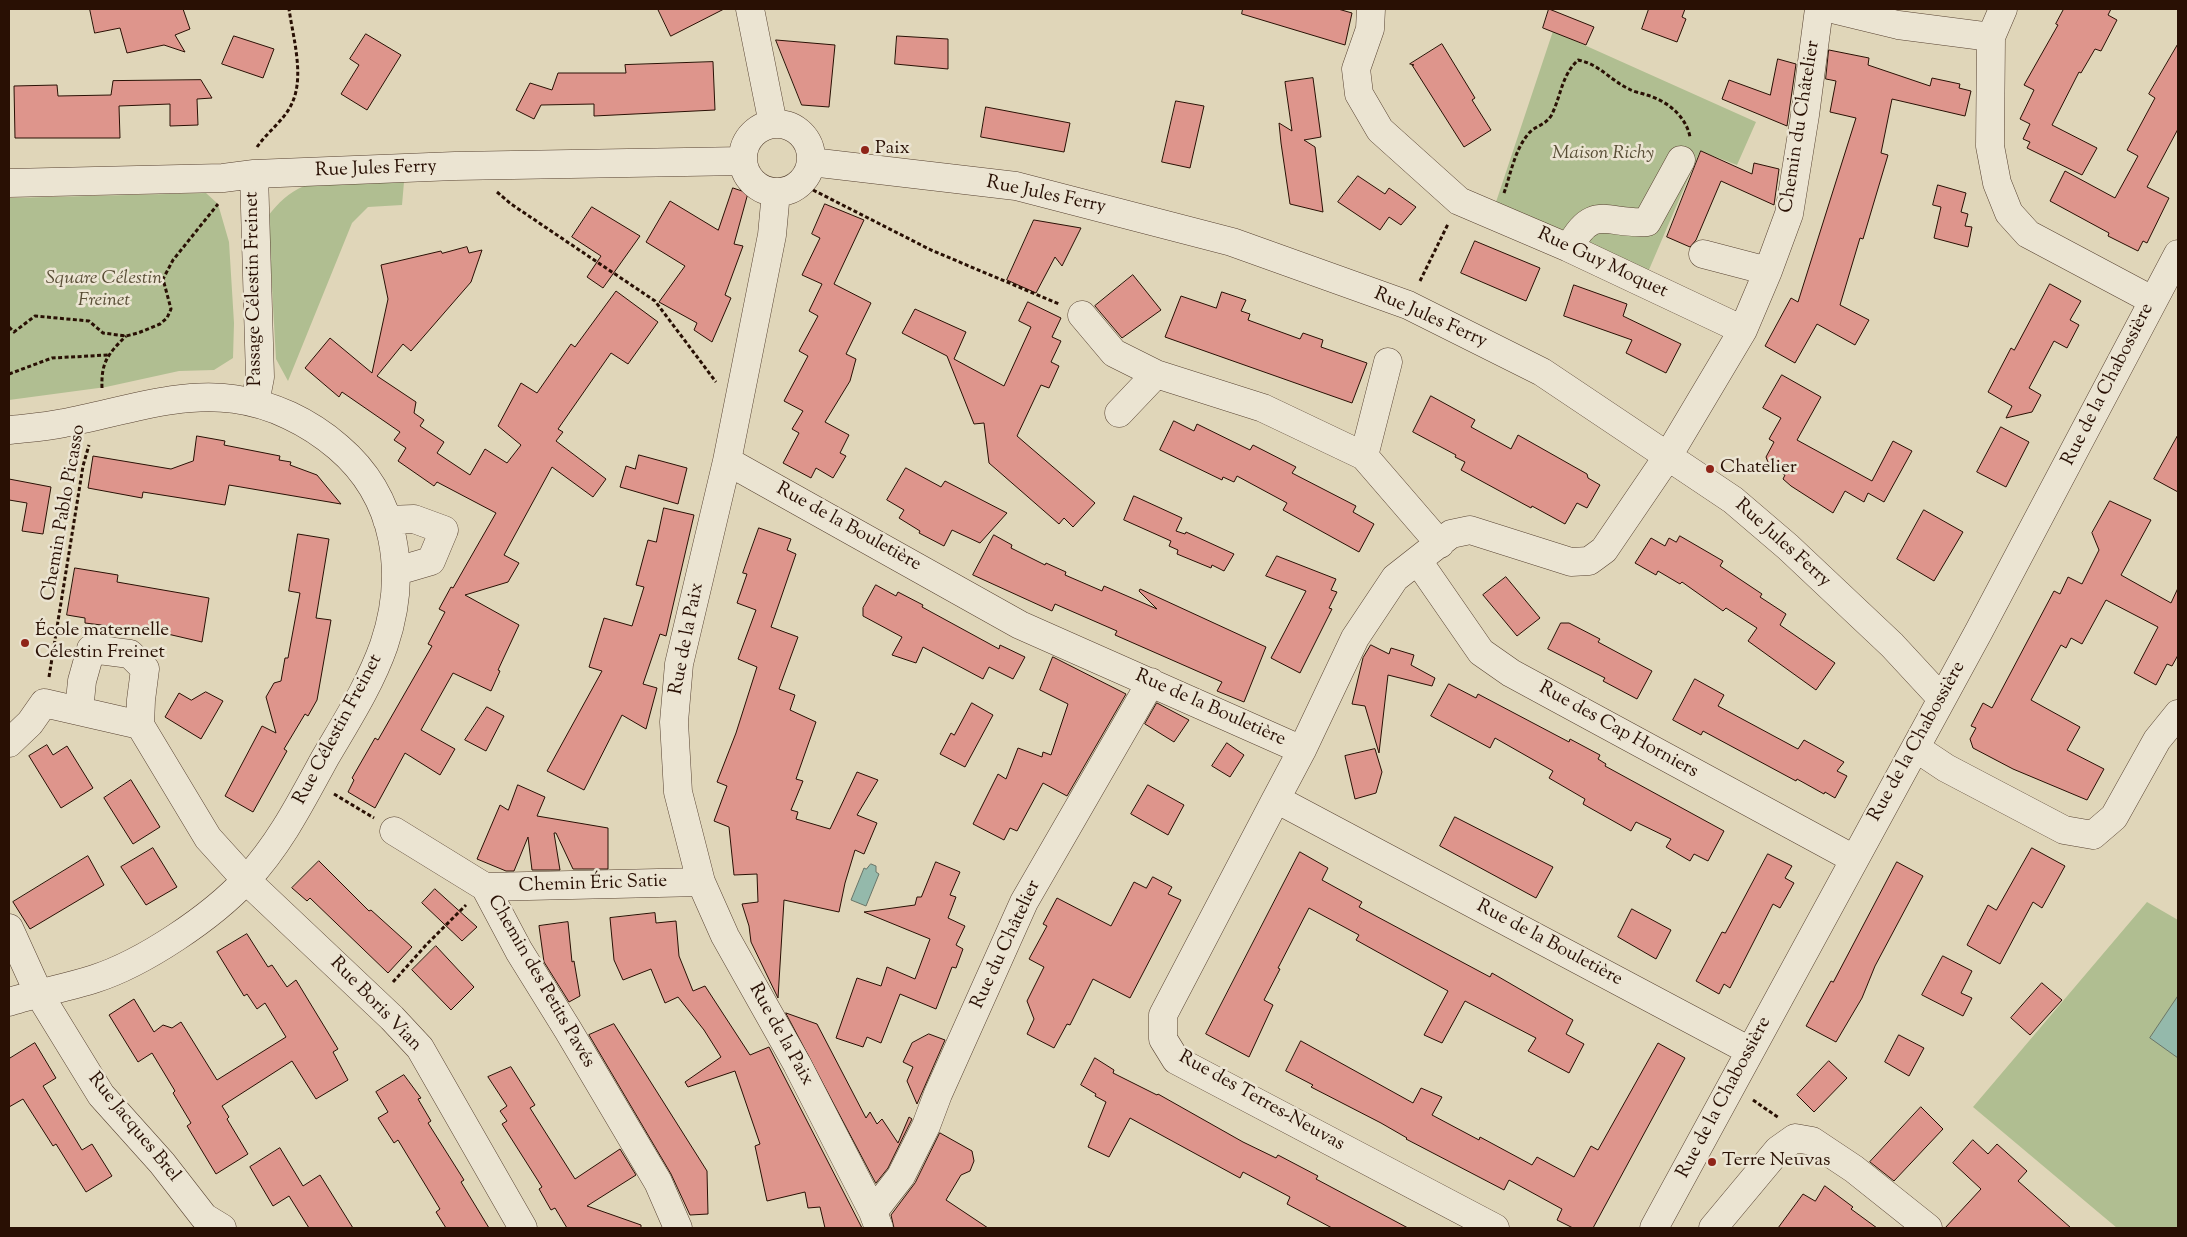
<!DOCTYPE html>
<meta charset="utf-8">
<style>
body{margin:0}
#map{position:relative;width:2187px;height:1237px;overflow:hidden;background:#e0d6b9;font-family:"Sorts Mill Goudy",serif}
canvas{display:block}
.frame{position:absolute;inset:0;border:10px solid #291004;pointer-events:none}
</style>
<div id="map">
<canvas width="2187" height="1237"></canvas>
<div class="frame"></div>
</div>
<script>
const ctx = document.querySelector('canvas').getContext('2d');
ctx.lineJoin = 'round';
function fill(path, color) {
  ctx.fillStyle = color;
  ctx.fill(path, 'evenodd');
}
function stroke(path, color, width, dash) {
  ctx.strokeStyle = color;
  ctx.lineWidth = width;
  ctx.lineCap = dash ? 'butt' : 'round';
  ctx.setLineDash(dash || []);
  ctx.stroke(path);
}
function drawText(font, color, halo, rows, align = 'center') {
  ctx.font = font + ' "Sorts Mill Goudy",serif';
  ctx.lineWidth = 5;
  ctx.setLineDash([]);
  ctx.textBaseline = 'middle';
  ctx.strokeStyle = halo;
  ctx.fillStyle = color;
  for (const [text, x, y, turn = 0] of rows) {
    ctx.save();
    ctx.translate(x, y);
    ctx.rotate((+turn || 0) * Math.PI / 180);
    ctx.textAlign = isNaN(turn) ? turn : align;
    if (halo) ctx.strokeText(text, 0, 0);
    ctx.fillText(text, 0, 0);
    ctx.restore();
  }
}
fill(new Path2D(`
 M1553,31L1756,122L1737,165L1700,151L1648,272L1494,208Z
 M404,182L402,205L368,207L352,223L288,381L276,359L268,216C279,202 288,193 304,186Z
 M206,193L218,204L229,242L234,323L233,358L214,370L179,371L106,387L9,400V198Z
 M2147,902L2178,920V1228H2117L1973,1107Z`), '#b0be91');
const water = new Path2D(`
 M871,864L876,866V872L879,874L866,906L851,900L864,868L866,869Z
 M2178,996V1058L2150,1038Z`);
fill(water, '#94b9ab');
stroke(water, '#697568', 1);
const building = new Path2D(`
 M90,9H183L190,29L175,35L185,52L164,45L127,53L120,28L95,33Z
 M658,9H724L671,36Z
 M1243,9H1338L1352,13L1345,45L1242,14Z
 M1549,9L1594,27L1586,45L1543,28Z
 M1649,9H1685L1682,17L1686,19L1677,42L1642,29Z
 M2064,9H2111L2108,15L2117,20L2101,51L2095,49L2081,73L2079,72L2052,125L2097,148L2082,175L2027,148L2030,142L2023,139L2030,124L2020,119L2034,90L2024,85L2058,25L2056,24Z
 M366,34L401,55L367,110L341,94L359,65L350,59Z
 M234,36L274,49L263,78L222,64Z
 M897,36L948,39V69L895,64Z
 M776,40L835,45L829,107L802,105Z
 M1442,44L1475,98L1472,100L1491,130L1464,147L1412,65H1414L1410,64Z
 M2178,44V129L2147,187L2169,198L2147,243L2143,241L2138,251L2108,236L2109,233L2050,201L2065,171L2115,198L2138,156L2127,150L2155,98L2149,94Z
 M1829,50L1869,58L1868,65L1930,86L1932,78L1960,84L1959,88L1971,91L1965,116L1892,99L1881,153L1888,155L1863,239L1860,238L1840,305L1869,320L1855,345L1817,324L1795,363L1765,346L1791,298L1798,302L1856,118L1830,112L1836,81L1826,79Z
 M1778,59L1796,64L1787,126L1722,99L1729,80L1770,95Z
 M713,62L715,110L594,116V104L541,105L534,119L516,110L530,83L552,90L558,73H626L625,65Z
 M1313,78L1321,137L1304,140L1315,147L1323,212L1290,204L1281,143L1279,123L1292,131L1285,82Z
 M201,80L212,98L197,99L198,125L170,126V104L119,106L120,138H15L14,86L57,85L58,96L111,95L113,81Z
 M1176,101L1204,106L1190,168L1162,162Z
 M986,107L1070,123L1064,152L981,137Z
 M1701,151L1752,174L1754,163L1779,169L1774,205L1721,181L1696,240L1690,247L1667,237Z
 M1358,176L1385,194L1389,188L1416,207L1401,225L1389,217L1380,230L1338,202Z
 M1938,185L1966,193L1961,212L1968,214L1965,226L1972,227L1968,247L1934,238L1941,207L1933,205Z
 M733,188L748,193L734,244L743,246L725,295L731,298L712,342L694,330L697,323L659,302L685,266L646,242L670,201L718,230Z
 M825,204L864,220L834,284L871,303L846,354L856,359L850,381L825,422L849,435L840,453L846,456L833,478L816,468L811,478L783,463L799,433L792,429L803,411L784,401L808,356L799,351L818,316L809,311L822,284L802,275L820,238L812,234Z
 M592,207L640,236L603,288L587,277L601,256L572,237Z
 M1034,220L1081,228L1062,266L1055,257L1036,293L1007,280Z
 M1475,241L1540,268L1526,301L1461,273Z
 M467,247L469,253L482,250L471,282L411,351L403,344L377,376L416,402L414,413L424,420L420,426L444,442L437,453L470,475L485,449L507,463L521,445L498,426L521,383L537,393L571,344L575,347L616,291L658,322L628,364L611,353L558,429L563,432L556,441L606,479L593,497L552,467L504,555L519,563L508,582L465,595L519,625L498,670L500,671L491,691L453,673L421,730L455,749L440,775L405,753L375,808L348,792L354,780L352,778L375,738L378,740L432,646L428,644L445,612L439,609L451,587L453,588L496,513L437,482L434,486L398,461L406,448L394,440L400,432L342,392L339,397L305,368L330,338L372,373L388,299L381,265L441,251L442,253Z
 M1133,275L1161,310L1122,338L1095,306Z
 M2050,284L2081,301L2070,320L2079,325L2067,348L2054,341L2029,388L2041,395L2032,412L2006,418L2012,406L1988,392L2011,348L2014,350Z
 M1574,285L1627,304L1623,316L1681,344L1666,373L1626,353L1632,340L1564,316Z
 M1222,292L1246,300L1241,311L1250,314L1248,320L1300,339L1303,333L1323,340L1321,347L1367,363L1352,403L1165,337L1181,296L1216,308Z
 M1028,302L1061,318L1052,337L1061,341L1051,362L1059,366L1049,388L1041,385L1017,436L1095,503L1073,527L1064,518L1059,524L989,463L984,423L974,424L947,356L902,333L915,309L966,332L954,359L1004,386L1031,327L1019,321Z
 M1782,375L1821,397L1797,440L1872,481L1893,441L1912,451L1884,502L1868,493L1864,502L1845,491L1833,513L1791,486L1783,479L1785,475L1769,465L1766,457L1774,442L1769,439L1781,418L1763,408Z
 M1431,396L1475,420L1471,427L1511,449L1518,435L1587,474L1588,478L1600,485L1587,508L1577,503L1565,524L1532,506L1531,508L1461,470L1465,462L1455,457L1456,455L1413,432Z
 M1174,421L1194,431L1197,424L1250,450L1253,445L1296,467L1292,473L1356,506L1353,512L1374,524L1359,552L1283,510L1287,503L1237,476L1234,482L1223,477L1222,480L1160,450Z
 M2001,427L2029,442L2006,487L1977,472Z
 M2178,435V492L2154,479Z
 M197,436L225,441L224,445L280,456L279,460L291,462L290,465L317,475L341,504L229,485L225,505L143,492L142,498L88,488L93,456L171,469L193,461Z
 M639,455L687,468L678,504L620,487L626,466L635,469Z
 M906,468L941,487L945,481L1007,513L980,543L952,530L944,546L919,533L920,531L899,518L904,510L887,500Z
 M9,479L51,487L43,534L22,531L27,503L9,500Z
 M1134,496L1182,518L1176,531L1185,534L1186,532L1234,554L1224,571L1212,565L1211,568L1177,554L1178,550L1169,546L1171,541L1124,520Z
 M2110,501L2151,520L2121,575L2171,603L2178,588V655L2172,666L2167,664L2156,685L2134,673L2158,627L2106,600L2082,644L2071,638L2066,648L2061,645L2031,700L2080,727L2067,750L2104,769L2087,800L2013,769L1973,748L1970,739L1976,728L1971,726L1983,703L1992,708L2054,591L2060,594L2068,577L2082,584L2099,550L2092,533Z
 M664,508L694,515L666,636L660,634L643,684L657,688L646,729L622,715L584,790L547,771L602,671L589,667L604,618L632,626L644,587L636,585L648,540L656,542Z
 M1924,510L1963,532L1934,581L1897,559Z
 M759,528L791,539L787,550L796,554L771,627L798,637L779,689L795,695L790,710L816,722L796,779L803,781L791,810L798,812L796,819L830,829L857,772L878,780L857,815L877,823L864,854L855,850L845,883L839,912L784,900L778,998L751,942L749,926L742,904L758,902L757,874L734,875L729,827L714,821L727,786L717,782L736,733L757,667L738,659L756,610L737,603L747,574L743,573Z
 M298,534L329,539L316,618L331,620L317,700L308,716L305,714L284,749L287,751L253,812L225,796L262,726L276,733L266,697L274,683L281,681L285,658H288L300,593L289,591Z
 M994,535L1012,545L1011,548L1045,565L1046,563L1066,572L1065,575L1102,591L1104,586L1157,609L1139,591L1140,589L1266,647L1244,702L1217,691L1222,682L1115,635L1117,631L1055,604L1052,611L973,575Z
 M1680,536L1723,561L1720,566L1762,594L1760,597L1786,614L1780,625L1835,663L1816,690L1748,641L1757,628L1726,608L1723,611L1682,582L1680,584L1658,571L1656,575L1635,563L1651,538L1665,546L1669,538L1676,542Z
 M1277,556L1336,579L1331,590L1337,592L1329,608L1332,609L1300,673L1271,658L1306,591L1266,576Z
 M75,568L118,575L117,582L209,598L202,642L159,632L85,623V618L67,615Z
 M1506,577L1540,618L1517,636L1483,595Z
 M876,585L896,596L898,592L923,605L922,607L999,649L1000,645L1025,657L1013,679L989,667L983,679L923,647L916,663L892,655L902,637L863,616V608Z
 M1561,623H1569L1600,639L1598,642L1652,671L1637,699L1603,681L1605,678L1548,649Z
 M1371,645L1389,654L1391,648L1414,655L1411,665L1435,678L1432,686L1388,675L1379,753L1365,706L1352,704L1363,658Z
 M1053,657L1126,694L1067,796L1043,783L1017,831L1010,828L1004,840L973,824L998,774L1006,779L1018,748L1042,757L1043,752L1051,755L1068,704L1040,690Z
 M1695,679L1724,695L1718,706L1798,749L1804,740L1844,762L1837,771L1847,776L1835,798L1825,792L1824,794L1797,779L1796,781L1703,731L1701,735L1673,720Z
 M1449,684L1476,698L1478,694L1569,742L1570,739L1600,755L1598,759L1606,764L1605,766L1724,831L1708,861L1694,854L1690,861L1666,847L1671,839L1636,822L1631,831L1583,804L1585,799L1549,778L1553,771L1495,738L1490,748L1431,716Z
 M206,692L223,701L201,739L165,717L179,693L191,700Z
 M972,703L993,715L965,767L940,754L951,733L954,735Z
 M1157,703L1189,720L1174,742L1145,724Z
 M487,707L504,716L486,751L465,740Z
 M1227,743L1244,755L1230,777L1212,766Z
 M47,745L53,755L67,746L93,788L61,808L29,756Z
 M1375,749L1382,772L1376,793L1355,799L1345,756Z
 M131,780L160,827L133,844L104,798Z
 M518,785L545,797L537,816L608,828V869H573L556,833H554L560,870H532L528,837L514,871H506L477,859L500,805L508,810Z
 M1148,785L1184,805L1168,835L1131,814Z
 M1455,817L1553,867L1536,898L1440,846Z
 M153,848L177,887L146,905L121,867Z
 M2032,848L2065,866L2042,908L2033,902L2000,964L1967,945L1988,905L1996,910Z
 M1300,852L1328,868L1322,880L1362,902L1359,907L1490,977L1492,973L1573,1020L1566,1034L1584,1044L1569,1073L1528,1051L1536,1038L1465,1001L1442,1043L1424,1035L1448,991L1356,940L1359,935L1309,908L1278,968L1280,969L1264,1000L1273,1005L1249,1057L1206,1034Z
 M1768,854L1792,866L1785,878L1794,883L1780,908L1773,904L1730,988L1724,984L1719,994L1696,981L1722,932L1725,933Z
 M88,856L104,885L30,929L13,902Z
 M319,861L369,911L371,910L412,947L388,973L310,898L307,901L292,888Z
 M936,862L960,872L950,895L956,897L948,918L965,926L956,945L963,949L956,968L952,967L936,1009L900,994L881,1043L867,1037L863,1047L836,1038L857,978L881,986L887,967L915,979L930,939L864,912L915,905L917,897H921Z
 M1897,862L1923,876L1875,966L1862,998L1836,1042L1806,1026L1831,981L1833,982Z
 M1153,877L1172,887L1168,894L1181,900L1130,998L1093,979L1070,1025L1067,1024L1054,1048L1027,1034L1034,1019L1027,1001L1044,967L1029,959L1047,926L1043,924L1057,898L1111,926L1134,882L1146,888Z
 M435,889L477,927L462,941L422,903Z
 M1632,909L1671,930L1656,959L1618,937Z
 M655,913L656,923L676,921L679,956L693,991L705,986L750,1055L769,1047L862,1228H825L820,1207L808,1208L805,1192L767,1201L755,1146L760,1144L735,1071L688,1087L685,1082L721,1057L704,1030L678,997L665,1003L651,969L623,980L614,960L610,918Z
 M568,922L572,962L574,961L580,996L569,1002L544,962L539,926Z
 M247,934L268,967L272,965L287,987L296,980L338,1049L333,1052L348,1080L316,1099L292,1061L222,1106L229,1117L227,1119L248,1154L216,1174L187,1126L191,1123L173,1093L175,1091L152,1053L138,1062L109,1015L134,999L154,1032L163,1025L172,1028L181,1022L217,1080L286,1037L265,1003L257,1009L247,994L244,996L217,952Z
 M436,946L474,987L451,1010L412,970Z
 M1943,956L1972,971L1961,993L1972,998L1963,1016L1922,995Z
 M2042,983L2062,1000L2030,1035L2011,1018Z
 M786,1013L817,1024L866,1118L870,1112L877,1124L882,1119L898,1143L909,1117L912,1119L888,1168L876,1183Z
 M614,1024L707,1171L708,1214L690,1215L671,1174L589,1035Z
 M929,1034L945,1040L917,1104L907,1081L913,1067L903,1062L912,1043Z
 M1899,1035L1924,1048L1909,1076L1885,1062Z
 M1301,1041L1413,1103L1421,1088L1442,1097L1432,1115L1479,1140L1480,1137L1532,1165L1537,1157L1574,1177L1591,1146L1598,1150L1658,1043L1685,1058L1593,1228H1573L1557,1220L1562,1209L1509,1180L1504,1190L1406,1139L1407,1138L1381,1123L1311,1087L1313,1085L1286,1071Z
 M35,1043L56,1078L43,1086L82,1150L92,1144L112,1176L86,1192L56,1144L53,1146L23,1099L9,1107V1059Z
 M1095,1058L1114,1070L1113,1073L1157,1095L1158,1094L1243,1142L1276,1158L1278,1155L1318,1176L1316,1179L1408,1228H1332L1287,1204L1290,1197L1243,1172L1240,1178L1130,1118L1109,1157L1088,1147L1106,1102L1095,1096L1096,1094L1081,1085Z
 M1829,1061L1847,1078L1814,1112L1797,1095Z
 M511,1067L535,1105L530,1108L575,1179L620,1149L636,1175L587,1206L641,1225V1228H567L555,1208L551,1210L539,1189L542,1187L502,1124L507,1121L500,1111L507,1106L488,1077Z
 M404,1075L421,1098L418,1099L431,1121L428,1123L464,1180L461,1182L489,1228H446L436,1212L440,1209L398,1140L394,1143L378,1118L388,1112L376,1092Z
 M1921,1107L1943,1129L1894,1181L1870,1162Z
 M940,1133L972,1151L974,1161L970,1171L961,1175L946,1200L988,1228H894L891,1215L915,1183Z
 M1973,1140L1988,1154L1997,1144L2027,1171L2018,1181L2071,1228H1945L1981,1189L1953,1163Z
 M280,1148L303,1186L320,1175L353,1228H309L289,1196L273,1206L250,1167Z
 M1825,1186L1853,1207L1851,1209L1877,1228H1778L1803,1194L1815,1201Z`);
fill(building, '#de958c');
stroke(building, '#291004', 1);
const minor = new Path2D(`
 M750,9L773,124
 M1371,9L1370,29L1356,69L1359,94L1380,130L1459,201L1569,248L1743,330
 M1832,9L1898,25L1991,37
 M2003,9L1991,37L1990,146L1997,183L2009,213L2028,234L2152,300
 M743 158a34 34 0 1 1 68 0a34 34 0 1 1-68 0Z
 M811,162L1016,186L1232,242L1408,305L1542,372L1733,500L1788,547L1892,645L1942,699
 M254,174L260,377L255,403
 M9,183L223,178L254,174L455,166L743,161
 M776,192L772,235L727,461L679,664L674,722L678,792L701,882L725,936L797,1064L873,1212L879,1228
 M1569,248C1593,202 1607,225 1647,222L1681,160
 M1703,254L1768,271
 M1082,315L1114,353L1156,374
 M1119,413L1156,374L1263,408L1364,456L1440,544
 M9,430C27,428 46,427 64,423C119,413 177,391 234,399C272,404 309,422 338,447C397,497 408,574 384,645C370,685 346,722 325,758C302,800 280,844 247,879C212,917 144,963 94,979C66,988 37,993 9,1002
 M1364,456L1388,362
 M727,461L1020,625L1302,750L1276,799L1750,1051
 M387,520L414,519L444,530L431,561L397,571
 M1418,561L1481,652L1511,673L1854,859
 M79,711L82,681L91,649L130,654L145,669L141,700L140,725
 M9,743L30,723L44,703L140,725L208,838L246,880L392,1018L420,1048L523,1228
 M1916,748L1946,768L2064,830L2093,835L2114,817L2157,740L2178,714
 M1302,750L1355,638L1395,578L1451,534L1470,530L1571,562L1589,561L1604,550L1668,456L1743,330L1768,271L1789,214L1805,115L1819,9
 M1276,799L1163,1015V1039L1176,1060L1495,1228
 M394,831L485,887L519,951L568,1030L658,1182L678,1228
 M485,887L701,882
 M9,928L39,994L101,1095L162,1163L204,1217L222,1228
 M873,1212L901,1176L926,1126L938,1094L1024,902L1151,682
 M1654,1228L1979,631L2178,254
 M1713,1228L1778,1150L1795,1138L1812,1141L1854,1169L1928,1228`);
stroke(minor, '#574231', 29);
stroke(new Path2D(`
 M257,147C268,131 286,119 293,101C304,74 293,37 289,9
 M813,190L931,250L1059,304
 M497,192L511,204L655,301L716,382
 M1504,193C1511,173 1515,148 1530,132C1536,126 1545,125 1551,116C1561,97 1561,76 1578,60C1599,64 1610,80 1629,89C1634,92 1641,93 1647,95C1667,101 1686,116 1690,137
 M1420,281L1448,224
 M9,327L14,332L35,316L89,321L103,333L126,336L138,333L160,324L167,318L171,309L163,279L173,260L218,204
 M9,374L52,358L108,355
 M102,388C101,362 108,354 126,336
 M49,677L83,466L89,445
 M334,794L374,818
 M393,982L427,944L466,905
 M1753,1100L1779,1118`), '#291004', 3, [4, 2.5]);
stroke(minor, '#ebe4d2', 28);
for (const [x, y, r, color] of [
 [865,150,5,"#8f2418"],
 [1710,469,5,"#8f2418"],
 [25,643,5,"#8f2418"],
 [1712,1162,5,"#8f2418"]
]) {
  const dot = new Path2D();
  dot.arc(x, y, r, 0, 2 * Math.PI);
  ctx.fillStyle = color;
  ctx.fill(dot);
  stroke(dot, '#ebe4d2', 2);
}
drawText('19px', '#291004', '#ebe4d2', [
 ["Chemin du Châtelier",1801,127,-81],
 ["Rue Jules Ferry",376,170,-2],
 ["Rue Jules Ferry",1046,196,12],
 ["Rue Guy Moquet",1602,264,25],
 ["Passage Célestin Freinet",255,289,-91],
 ["Rue Jules Ferry",1430,319,24],
 ["Rue de la Chabossière",2109,385,-63],
 ["Chemin Pablo Picasso",65,513,-80],
 ["Rue de la Bouletière",848,528,29],
 ["Rue Jules Ferry",1782,544,42],
 ["Rue de la Paix",688,639,-79],
 ["Rue de la Bouletière",1210,709,24],
 ["Rue Célestin Freinet",339,730,-62],
 ["Rue des Cap Horniers",1618,731,29],
 ["Rue de la Chabossière",1918,742,-61],
 ["Chemin Éric Satie",593,885,-2],
 ["Rue de la Bouletière",1549,944,28],
 ["Rue du Châtelier",1007,945,-65],
 ["Chemin des Petits Pavés",540,982,60],
 ["Rue Boris Vian",375,1005,46],
 ["Rue de la Paix",780,1035,61],
 ["Rue de la Chabossière",1725,1098,-62],
 ["Rue des Terres-Neuvas",1261,1102,29],
 ["Rue Jacques Brel",133,1128,51]
]);
drawText('19px', '#291004', '#ebe4d2', [
 ["Paix",875,150],
 ["Chatelier",1720,469],
 ["École maternelle",35,632],
 ["Célestin Freinet",35,654],
 ["Terre Neuvas",1722,1162]
], 'left');
drawText('italic 19px', '#584d35', '#ebe4d2', [
 ["Maison Richy",1603,155],
 ["Square Célestin",104,280],
 ["Freinet",104,302]
]);
</script>
